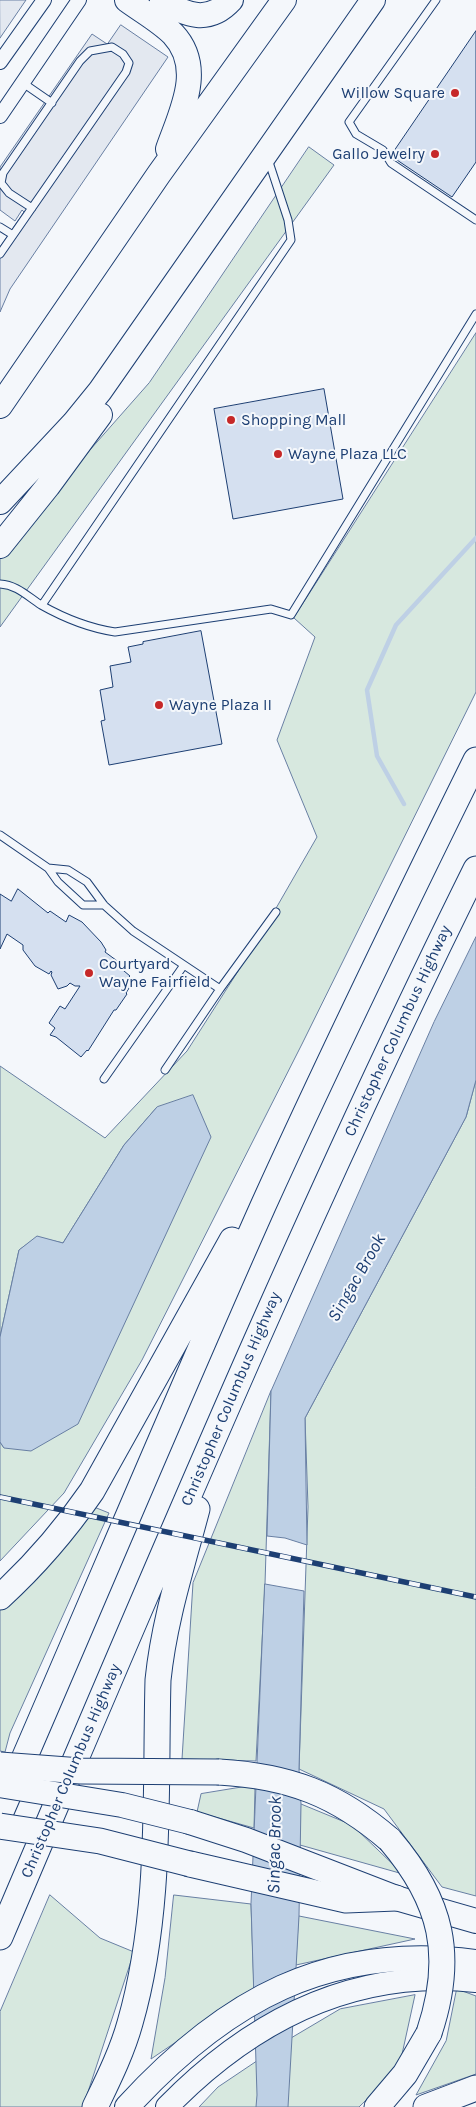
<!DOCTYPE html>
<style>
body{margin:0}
canvas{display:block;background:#f4f7fb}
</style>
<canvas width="476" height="2107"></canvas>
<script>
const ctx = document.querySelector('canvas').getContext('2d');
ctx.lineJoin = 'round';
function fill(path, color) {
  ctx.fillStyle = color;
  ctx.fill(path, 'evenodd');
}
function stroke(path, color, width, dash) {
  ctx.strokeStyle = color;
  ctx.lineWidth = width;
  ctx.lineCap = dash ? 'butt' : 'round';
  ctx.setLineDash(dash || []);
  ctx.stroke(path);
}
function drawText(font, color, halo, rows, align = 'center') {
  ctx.font = font + ' Karla,sans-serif';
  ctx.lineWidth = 4;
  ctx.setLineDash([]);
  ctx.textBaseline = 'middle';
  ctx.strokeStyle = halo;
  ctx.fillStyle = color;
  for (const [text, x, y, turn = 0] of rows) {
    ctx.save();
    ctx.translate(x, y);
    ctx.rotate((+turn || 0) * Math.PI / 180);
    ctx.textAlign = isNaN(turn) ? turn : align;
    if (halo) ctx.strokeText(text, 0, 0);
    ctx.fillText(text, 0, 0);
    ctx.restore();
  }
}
const green = new Path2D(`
 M309,147L334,165L0,627V559L30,518L149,383Z
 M476,333V692L302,1044L142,1360L64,1493L0,1561V1442L4,1448L157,1107L124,1145L63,1243L37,1237L19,1250L0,1337V1066L105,1138L187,1051L256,943L317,837L277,740L315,637L294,618Z
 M476,1080V1896L442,1887L384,1809L299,1769L308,1507L305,1418L466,1117Z
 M271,1391L265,1584L256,1761L182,1759L193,1583Z
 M94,1507L109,1513L10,1733L5,1752L0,1751V1610L46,1566Z
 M249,1786L255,1789L254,1828L197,1812L201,1794Z
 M301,1804L352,1825L403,1874L300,1845Z
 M50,1895L100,1938L134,1952L83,2107H0V2012Z
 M174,1895L251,1904L254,1989L151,2059L165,1978Z
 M299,1916L415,1939L296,1965Z
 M457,1989L476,1996V2074L416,2095L446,2041Z
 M415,1995L399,2068L359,2107H199L218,2087L291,2038L340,2009Z`);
fill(green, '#d7e8df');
stroke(green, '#687fa3', 1);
const parking = new Path2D(`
 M0,0H26L0,38Z
 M121,25L168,57L10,289L0,312V247L24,212L22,210L15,221L0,210V167L92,34L107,44Z`);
fill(parking, '#e3e8f0');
stroke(parking, '#687fa3', 1);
const water = new Path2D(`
 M476,937V1080L466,1117L305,1418L307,1545L285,1538L267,1536L271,1391L434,1022Z
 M193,1095L211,1137L78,1424L31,1451L4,1448L0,1442V1337L19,1250L37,1236L63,1243L124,1145L157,1107Z
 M265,1584L304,1591L299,1769L301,1804L299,1916L288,2107H256L257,2095L251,1904Z`);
fill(water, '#bed0e5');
stroke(water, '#687fa3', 1);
stroke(new Path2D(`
 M404,804L377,756L367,690L396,625L476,538`), '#bed0e5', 4.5);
const building = new Path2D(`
 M476,31V162L452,197L391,156Z
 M324,389L343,499L233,519L214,409Z
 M201,631L222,744L109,765L101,721L105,720L100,690L113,687L110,666L131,662L128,647L143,644V642Z
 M18,889L48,913L50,911L66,922L69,915L82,922L101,942L106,950L105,952L120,963L118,966L130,976L125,981L131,985L126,993L127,994L116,1010H114L88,1051L87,1050L81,1057L56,1037L50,1035L55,1028L49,1023L60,1006L65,1009L80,986H75L70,983L67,986L58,989L51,975L52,972L51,971L49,974L35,966L23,950V945L7,934L0,949V894L11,901Z`);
fill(building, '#d5e0f0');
stroke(building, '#1d3f73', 1);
const service = new Path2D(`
 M436,0L349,122L356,134L383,150L391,163L476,220
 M23,83L52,103
 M0,227L13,235
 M0,254L126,72L129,63L123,54L112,47L90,51L80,61L3,173L1,183L9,193L32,208
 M0,584C17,585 27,596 41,605C64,618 89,628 115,632L271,609L291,615L476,314
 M42,605L291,240L288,220L268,159
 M0,835L48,868L68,870L87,882L104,905L133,931L220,989L276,912
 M48,868L58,882L83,905H104
 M165,1070L220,989
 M104,1079L184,965`);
const minor = new Path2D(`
 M0,62L44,0
 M0,116L79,0`);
const primary = new Path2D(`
 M167,2107C251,2021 353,1968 476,1981`);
const trunk = new Path2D(`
 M127,0C142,11 160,21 173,34C205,68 181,112 168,149
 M162,0C186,16 209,24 231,0
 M0,406L159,174L284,0
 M0,502L74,423L100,391L373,0
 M0,546L48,486L100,415
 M190,1822L246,1840L396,1898L476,1921
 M127,2107C224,2001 328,1942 476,1962`);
const motorway = new Path2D(`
 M0,1597C35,1565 65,1530 92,1491L232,1240
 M219,1772C289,1776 337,1794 390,1840
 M0,1814C88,1612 173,1408 263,1206C331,1056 403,908 476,760
 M190,1864L346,1900L396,1898
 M0,1937C153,1578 303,1218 476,869
 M95,2107C108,2080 122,2052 130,2023C162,1912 155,1794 158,1680C164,1621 182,1566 197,1509
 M377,2107L405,2074L429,2033
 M426,2107L476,2088`);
stroke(service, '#1d3f73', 9);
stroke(minor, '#1d3f73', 16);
stroke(primary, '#1d3f73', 24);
stroke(trunk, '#1d3f73', 26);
stroke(motorway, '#1d3f73', 27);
stroke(service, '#f4f7fb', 7);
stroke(minor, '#f4f7fb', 14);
stroke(primary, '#f4f7fb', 22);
stroke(trunk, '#f4f7fb', 24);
stroke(motorway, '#f4f7fb', 25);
const rail = new Path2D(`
 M0,1497L476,1597`);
stroke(rail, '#1d3f73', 5.5);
stroke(rail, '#f4f7fb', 4, [11]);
const trunkBridge = new Path2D(`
 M0,1785L122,1805L190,1822`);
const motorwayBridge = new Path2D(`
 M0,1765L81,1771L219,1772
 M0,1826L100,1841L190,1864
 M390,1840C442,1901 455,1956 429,2033`);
stroke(trunkBridge, '#1d3f73', 26, []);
stroke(motorwayBridge, '#1d3f73', 27, []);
stroke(trunkBridge, '#f4f7fb', 24);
stroke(motorwayBridge, '#f4f7fb', 25);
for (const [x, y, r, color] of [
 [455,93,5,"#c62828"],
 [435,154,5,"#c62828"],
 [231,420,5,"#c62828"],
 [278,454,5,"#c62828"],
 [159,705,5,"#c62828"],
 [89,973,5,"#c62828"]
]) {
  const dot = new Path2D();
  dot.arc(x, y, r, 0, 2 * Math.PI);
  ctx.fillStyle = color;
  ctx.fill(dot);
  stroke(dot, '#f4f7fb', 2);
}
drawText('16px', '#1d3f73', '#f4f7fb', [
 ["Willow Square",445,93,"right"],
 ["Gallo Jewelry",425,154,"right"],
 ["Shopping Mall",241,420],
 ["Wayne Plaza LLC",288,454],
 ["Wayne Plaza II",169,705],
 ["Courtyard",99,964],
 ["Wayne Fairfield",99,982]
], 'left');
drawText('16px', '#1d3f73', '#f4f7fb', [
 ["Christopher Columbus Highway",398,1031,-65],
 ["Christopher Columbus Highway",231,1399,-67],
 ["Christopher Columbus Highway",71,1771,-67]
]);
drawText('italic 18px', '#1d3f73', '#f4f7fb', [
 ["Singac Brook",357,1278,-60],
 ["Singac Brook",275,1845,-89]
]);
</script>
